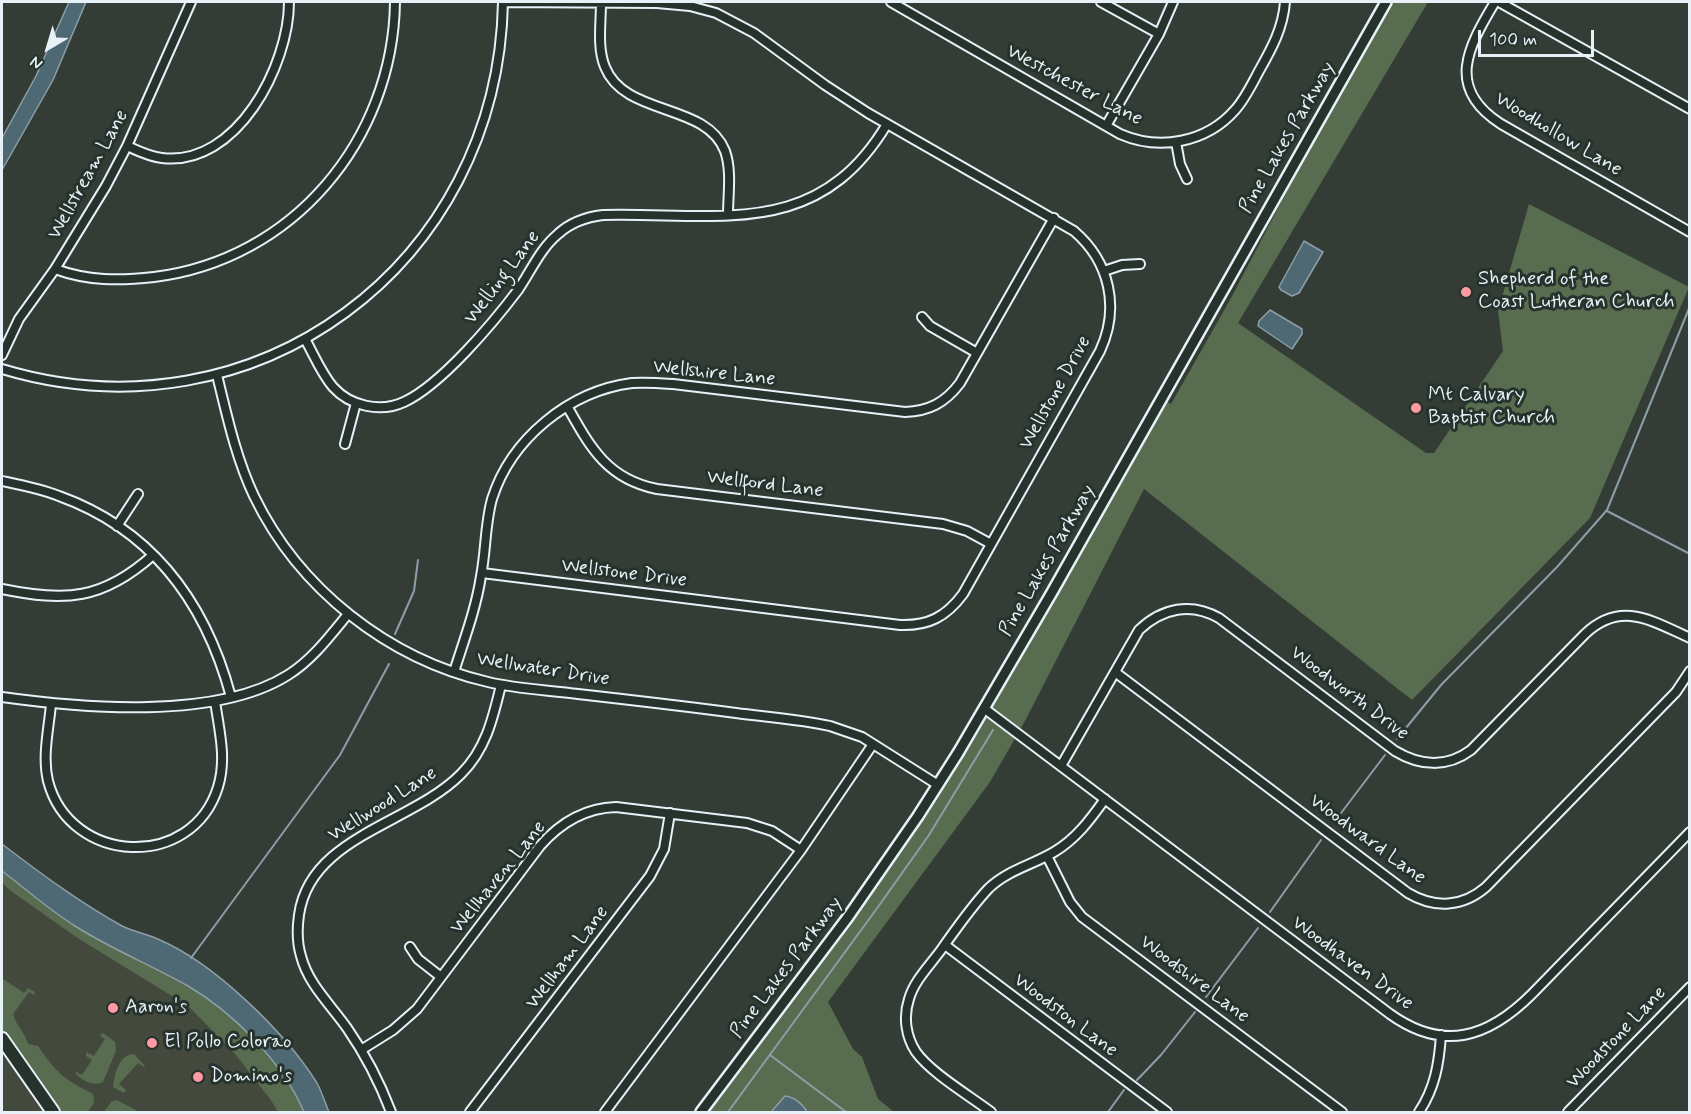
<!DOCTYPE html>
<style>
body{margin:0}
#map{position:relative;width:1691px;height:1114px;overflow:hidden;background:#343d35;font-family:Mynerve,sans-serif}
canvas{display:block}
.frame{position:absolute;inset:0;border:3px solid #e8f1f8;pointer-events:none}
.north{position:absolute;left:18px;top:18px;width:60px;height:60px;-webkit-text-stroke:4px #26332d;paint-order:stroke;rotate:218deg;font-size:16px;font-weight:700;line-height:24px;text-align:center;color:#e8f1f8}
.north::after{content:'';display:block;margin:auto;width:21px;height:27px;background:#e8f1f8;clip-path:polygon(50% 0,100% 100%,50% 72%,0 100%)}
.scale{position:absolute;left:1478px;top:30px;width:116px;height:27px;box-sizing:border-box;border:3px solid #e8f1f8;border-top:0;padding-left:8px;font-size:18px;line-height:21px;white-space:nowrap;color:#e8f1f8;-webkit-text-stroke:4px #26332d;paint-order:stroke}
</style>
<div id="map">
<canvas width="1691" height="1114"></canvas>
<div class="frame"></div>
<div class="north">N</div>
<div class="scale">100 m</div>
</div>
<script>
const ctx = document.querySelector('canvas').getContext('2d');
ctx.lineJoin = 'round';
function fill(path, color) {
  ctx.fillStyle = color;
  ctx.fill(path, 'evenodd');
}
function stroke(path, color, width, dash) {
  ctx.strokeStyle = color;
  ctx.lineWidth = width;
  ctx.lineCap = dash ? 'butt' : 'round';
  ctx.setLineDash(dash || []);
  ctx.stroke(path);
}
function drawText(font, color, halo, rows, align = 'center') {
  ctx.font = font + ' Mynerve,sans-serif';
  ctx.lineWidth = 6;
  ctx.setLineDash([]);
  ctx.textBaseline = 'middle';
  ctx.strokeStyle = halo;
  ctx.fillStyle = color;
  for (const [text, x, y, turn = 0] of rows) {
    ctx.save();
    ctx.translate(x, y);
    ctx.rotate((+turn || 0) * Math.PI / 180);
    ctx.textAlign = isNaN(turn) ? turn : align;
    if (halo) ctx.strokeText(text, 0, 0);
    ctx.fillText(text, 0, 0);
    ctx.restore();
  }
}
fill(new Path2D(`
 M2,883L79,939L188,1006L235,1054L270,1099L278,1112H63L36,1084L2,1031Z
 M2,1055L12,1065L47,1112H2Z`), '#44493e');
fill(new Path2D(`
 M1392,2H1428L1238,323L1426,453H1434L1503,351L1498,311L1529,204L1689,287L1590,518L1412,700L1144,489L1025,721L990,782L828,1002L853,1049L862,1057L878,1099L894,1112H707L845,930L911,837L952,774L981,728L1166,401L1171,404L1231,298L1310,147Z
 M2,871C26,889 49,910 75,926C111,949 151,965 188,986C234,1013 283,1063 304,1112H278L270,1099L235,1054L188,1006L79,939L11,891L2,883Z
 M2,978L24,993L28,988L35,992L34,995L29,992L13,1014C16,1026 25,1032 28,1044L38,1046C55,1071 65,1081 92,1093C97,1101 92,1107 87,1112H63L36,1084L2,1031Z
 M103,1033L115,1042L116,1051L103,1082C94,1087 81,1080 75,1073L77,1072L82,1075L92,1060L86,1056V1052L94,1056L105,1039L100,1036Z
 M134,1054L145,1066L144,1067L138,1063L119,1084L126,1090L124,1093L113,1087C115,1074 119,1054 134,1054Z
 M117,1100L139,1112H104L111,1102Z`), '#586c50');
const water = new Path2D(`
 M69,2H86L53,80L2,170V138L36,76Z
 M1304,241L1323,252L1299,293L1292,296L1281,290L1279,287Z
 M1270,310L1302,329V334L1292,349L1258,326L1259,321Z
 M2,844C40,873 79,902 122,926C134,932 148,934 160,940C215,964 285,1032 317,1083C322,1092 325,1103 329,1112H304C283,1063 234,1013 188,986C151,965 111,949 75,926C49,910 26,889 2,871Z
 M785,1096C794,1097 803,1104 807,1112H771Z`);
fill(water, '#4e6973');
stroke(water, '#8c9fa8', 1.5);
stroke(new Path2D(`
 M1607,511L1690,554
 M395,634L414,591L418,560
 M1397,739L1441,685L1557,567L1607,510L1690,306
 M1335,821L1385,755
 M1270,912L1321,840
 M191,958L340,755L389,664
 M1206,997L1258,928
 M770,1055L846,1112
 M1137,1080L1161,1055L1195,1012
 M728,1112L878,907L929,835L993,730
 M1108,1112L1124,1090`), '#8c9fa8', 2);
const minor = new Path2D(`
 M891,2L1120,134C1159,151 1206,143 1235,110C1245,99 1252,84 1259,71C1272,48 1283,28 1285,2
 M1101,2L1159,34
 M1495,2C1468,47 1445,88 1501,124L1690,232
 M1499,2L1690,109
 M601,3C601,23 597,48 605,67C625,117 706,102 725,151C732,171 728,194 728,215
 M1106,126L1159,34L1173,2
 M1176,142L1180,164L1187,179
 M127,146C138,151 150,157 162,158C237,167 289,65 289,2
 M55,269C88,281 119,281 154,277C293,260 393,140 395,2
 M1104,271L1122,265L1140,264
 M922,317L930,326L977,353
 M305,339C314,355 321,373 333,387C350,406 380,413 404,402C441,385 493,323 518,290C531,271 540,249 558,234C571,222 586,217 603,215C718,212 817,241 887,124
 M2,355L19,319L55,269L106,186L127,146L191,2
 M2,369C255,445 498,265 503,2
 M217,375C227,416 236,458 254,496C299,589 388,659 488,682C517,689 548,690 578,694C631,700 683,706 736,713C767,717 799,719 830,726L862,737L938,785
 M567,406C590,447 607,479 657,489L943,524L967,531L991,544
 M345,444L356,403
 M2,481C21,485 41,489 59,496C153,530 206,604 231,697
 M117,526L138,494
 M482,573L900,625C928,626 946,617 963,594L1100,351C1120,308 1110,262 1074,231L868,113L825,85L754,33L716,13L690,6L657,3L503,2
 M2,589C65,602 103,600 153,555
 M454,672C464,640 476,609 481,576C486,551 485,524 492,499C511,439 569,391 632,383C646,382 659,383 673,384L905,412C929,411 945,403 960,383L1054,218
 M1115,672L1408,893C1435,909 1463,907 1486,887L1676,692L1690,671
 M2,697C81,708 217,720 288,675C312,660 330,636 348,614
 M51,704C49,728 42,756 48,781C70,865 192,871 218,787C227,758 219,730 215,701
 M985,709L1390,1014C1443,1052 1488,1038 1532,994L1690,832
 M1061,766L1139,630C1162,608 1191,602 1219,618L1395,751C1420,766 1447,768 1471,750L1585,634C1621,600 1652,621 1690,638
 M1047,856L1070,902L1082,917L1342,1112
 M945,945L1167,1112
 M410,947L418,959L441,977
 M361,1050L393,1030L417,1009L540,846C560,823 585,808 616,807L747,823L772,831L801,850
 M391,1112C380,1083 365,1054 347,1028C331,1005 308,984 301,956C297,943 297,929 299,915C310,836 412,824 461,774C486,749 493,718 501,685
 M470,1112L650,876L664,849L670,813
 M605,1112L801,850L873,744
 M991,1112C970,1096 931,1073 916,1052C906,1037 903,1017 909,999C914,981 930,965 941,950C956,929 971,907 989,888C1008,870 1032,865 1054,852C1076,839 1090,820 1105,799
 M1419,1112C1435,1088 1439,1064 1441,1035
 M1568,1112L1690,987`);
const tertiary = new Path2D(`
 M701,1112L848,917L918,816L958,753L1051,594L1386,2`);
const primary = new Path2D(`
 M2,1039L53,1112`);
stroke(minor, '#e8f1f8', 12);
stroke(tertiary, '#e8f1f8', 14);
stroke(primary, '#e8f1f8', 16);
stroke(minor, '#26332d', 8);
stroke(tertiary, '#26332d', 9);
stroke(primary, '#26332d', 12);
for (const [x, y, r, color] of [
 [1466,292,6,"#ff9aa2"],
 [1416,408,6,"#ff9aa2"],
 [113,1008,6,"#ff9aa2"],
 [152,1043,6,"#ff9aa2"],
 [198,1077,6,"#ff9aa2"]
]) {
  const dot = new Path2D();
  dot.arc(x, y, r, 0, 2 * Math.PI);
  ctx.fillStyle = color;
  ctx.fill(dot);
  stroke(dot, '#26332d', 2);
}
drawText('20px', '#e8f1f8', '#26332d', [
 ["Westchester Lane",1074,86,28],
 ["Woodhollow Lane",1558,135,31],
 ["Pine Lakes Parkway",1288,138,-60],
 ["Wellstream Lane",89,175,-61],
 ["Welling Lane",503,278,-53],
 ["Wellshire Lane",714,374,6],
 ["Wellstone Drive",1056,393,-61],
 ["Wellford Lane",765,485,7],
 ["Pine Lakes Parkway",1048,561,-60],
 ["Wellstone Drive",624,574,7],
 ["Wellwater Drive",543,670,9],
 ["Woodworth Drive",1349,694,37],
 ["Wellwood Lane",383,805,-32],
 ["Woodward Lane",1367,840,36],
 ["Wellhaven Lane",499,878,-51],
 ["Wellham Lane",568,958,-53],
 ["Woodhaven Drive",1352,964,36],
 ["Pine Lakes Parkway",787,968,-53],
 ["Woodshire Lane",1194,980,37],
 ["Woodston Lane",1065,1016,37],
 ["Woodstone Lane",1617,1038,-46]
]);
drawText('20px', '#e8f1f8', '#26332d', [
 ["Shepherd of the",1478,280],
 ["Coast Lutheran Church",1478,303],
 ["Mt Calvary",1428,396],
 ["Baptist Church",1428,419],
 ["Aaron's",125,1008],
 ["El Pollo Colorao",164,1043],
 ["Domino's",210,1077]
], 'left');
</script>
